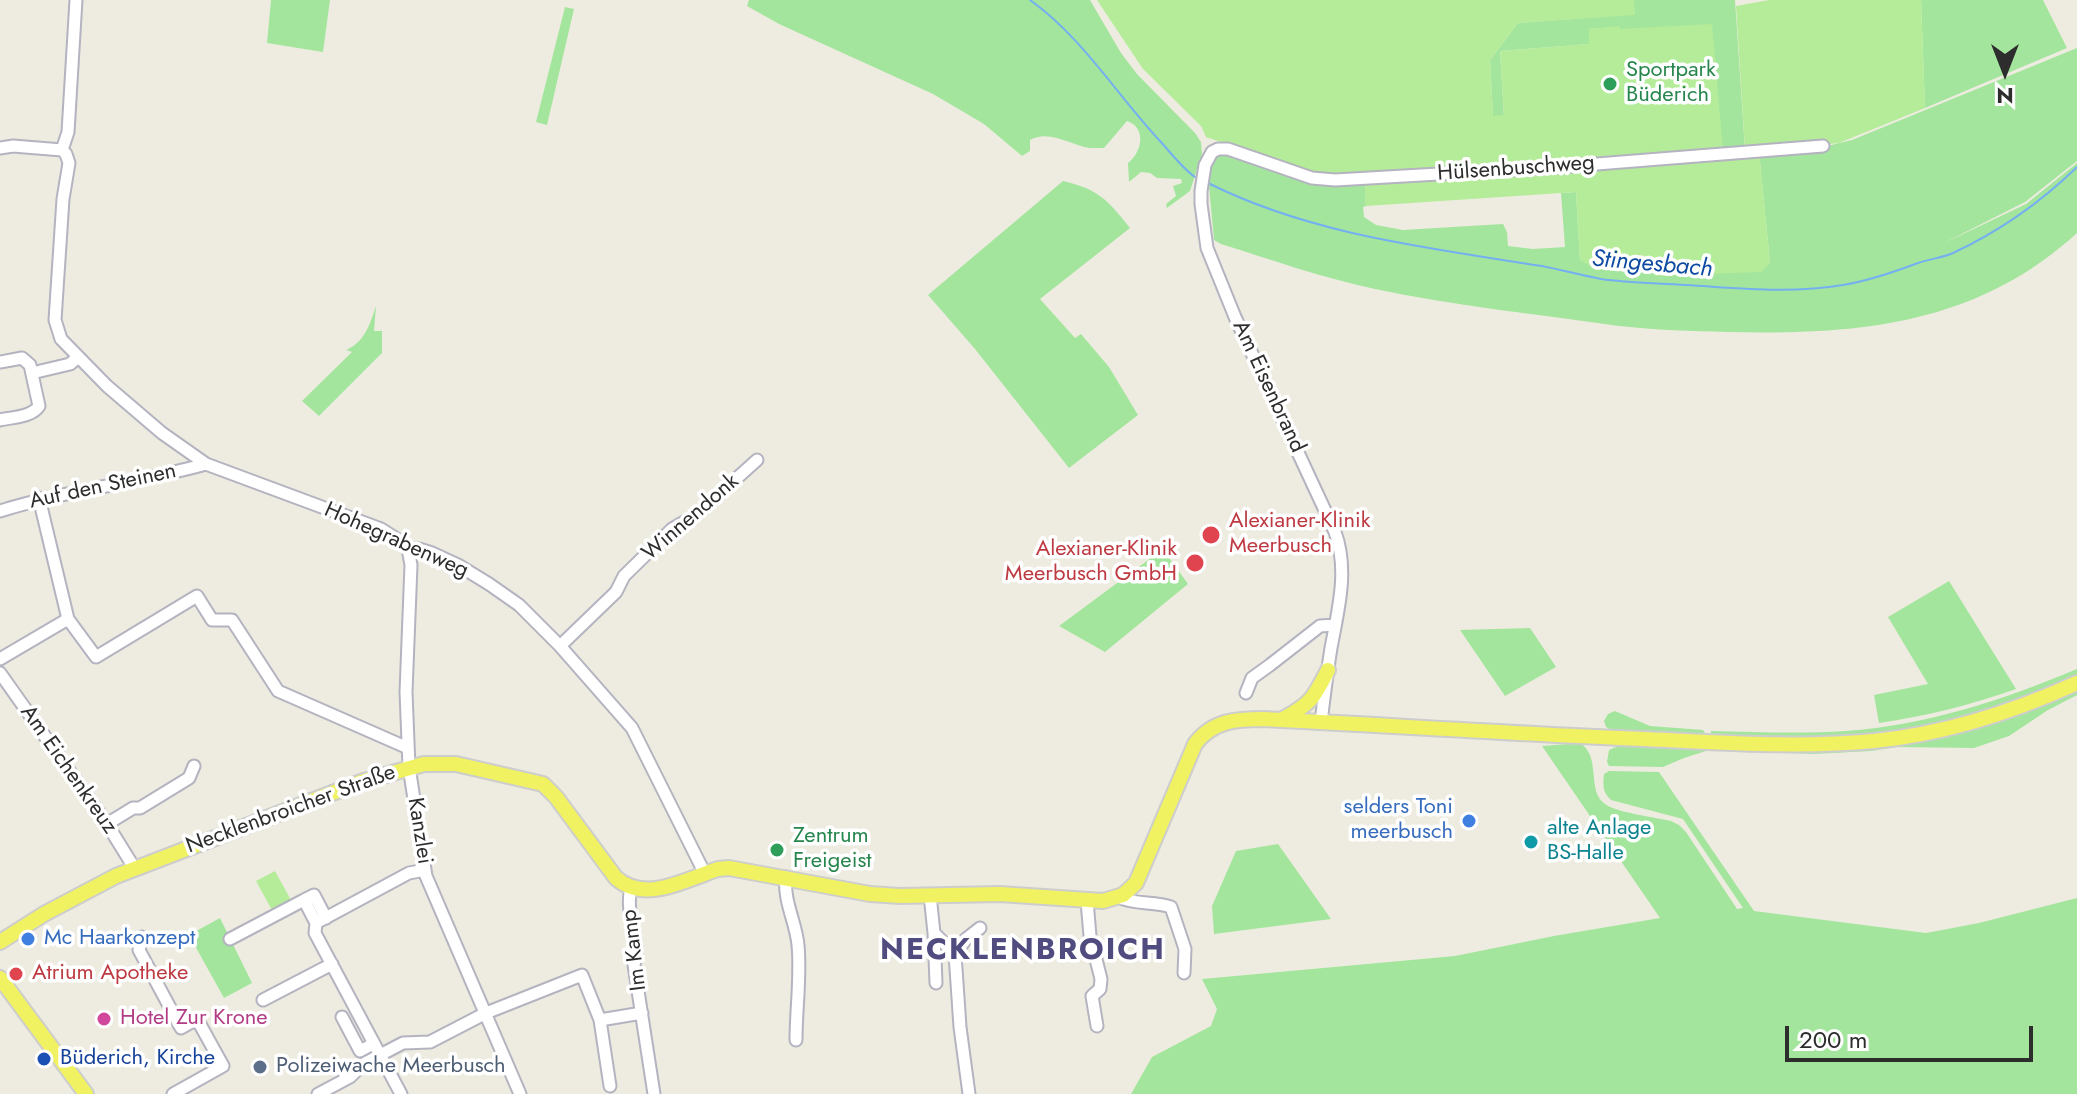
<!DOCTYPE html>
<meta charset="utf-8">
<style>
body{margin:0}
#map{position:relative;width:2077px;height:1094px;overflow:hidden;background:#eeece0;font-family:Jost,sans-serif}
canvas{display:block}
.north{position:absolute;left:1965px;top:32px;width:80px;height:80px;-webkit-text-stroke:6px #fff;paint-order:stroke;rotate:180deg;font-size:22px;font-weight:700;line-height:32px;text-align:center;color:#2d2d2d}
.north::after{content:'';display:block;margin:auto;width:28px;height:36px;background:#2d2d2d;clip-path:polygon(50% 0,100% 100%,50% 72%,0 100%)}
.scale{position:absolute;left:1785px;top:1026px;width:248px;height:36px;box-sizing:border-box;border:4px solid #2d2d2d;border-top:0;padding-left:10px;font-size:24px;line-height:28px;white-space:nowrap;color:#2d2d2d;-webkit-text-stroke:6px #fff;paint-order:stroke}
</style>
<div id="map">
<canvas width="2077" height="1094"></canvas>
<div class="north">N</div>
<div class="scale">200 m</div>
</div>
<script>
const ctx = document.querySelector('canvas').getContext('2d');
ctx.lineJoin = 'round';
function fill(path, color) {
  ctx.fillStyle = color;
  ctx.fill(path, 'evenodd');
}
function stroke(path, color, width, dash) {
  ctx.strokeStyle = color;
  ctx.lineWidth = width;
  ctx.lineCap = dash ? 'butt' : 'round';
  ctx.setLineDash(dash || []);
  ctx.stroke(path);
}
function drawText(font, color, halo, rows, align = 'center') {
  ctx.font = font + ' Jost,sans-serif';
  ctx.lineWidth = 7;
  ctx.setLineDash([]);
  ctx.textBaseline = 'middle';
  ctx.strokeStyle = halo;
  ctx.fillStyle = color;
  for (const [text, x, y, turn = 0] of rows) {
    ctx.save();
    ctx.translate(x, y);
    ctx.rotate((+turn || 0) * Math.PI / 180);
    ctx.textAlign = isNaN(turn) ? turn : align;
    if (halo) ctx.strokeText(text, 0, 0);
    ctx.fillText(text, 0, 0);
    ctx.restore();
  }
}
fill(new Path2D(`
 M271,0H330L323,52L267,43Z
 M749,0H1090L1121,53L1137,74L1195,133L1201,142L1202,154L1190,191L1167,208L1166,204L1176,196L1173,186L1182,183L1181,179L1157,178L1150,173L1141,172L1129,182L1128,163C1142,152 1147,128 1127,121L1104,148C1099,148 1094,148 1090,148C1070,145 1049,129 1030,140V151L1022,156L984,124L933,94L779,24L747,6Z
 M1616,0H1735L1745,150L1724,151L1620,30V27L1589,29L1590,44L1500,51L1504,116H1493L1490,60L1518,23L1624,15Z
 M1921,0H2043L2067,48L1925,108Z
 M565,7L574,9L547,125L536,122Z
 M2077,48V161L2025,202L1942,244L2026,204L2077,163V233C1976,325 1859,335 1728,332C1692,331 1655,330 1619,326C1537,314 1455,306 1375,289C1323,278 1272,260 1221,244L1214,240L1209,186V146L1365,183L1366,206L1363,207L1364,217L1376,225L1403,230L1503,224L1507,232L1508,246L1533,249L1565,247L1561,193L1576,192L1580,260L1633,271L1634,265L1645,264L1770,263L1759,152L1823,147L1852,140Z
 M1063,181C1098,189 1108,200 1130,228L1040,299L1075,338L1081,334L1109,367L1138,415L1069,468L975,349L928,295Z
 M376,306L374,331H382V353L319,416L302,401L352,352L346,350C365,342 370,324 376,306Z
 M1163,549L1188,584L1105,652L1059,626Z
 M1949,581L2016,689C1971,705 1926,716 1879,723L1874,695L1928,684L1888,617Z
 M1530,628L1556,667L1505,696L1460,630Z
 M2077,669V676C2013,704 1947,726 1877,734C1822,739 1766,737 1711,735V731C1756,732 1801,734 1846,731C1927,725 2003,700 2077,669Z
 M2077,689V695L2048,710L2009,736L1974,748L1897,747L1871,751L1814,754L1713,750L1712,747H1871Z
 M1615,711L1650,726L1703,730L1706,735L1611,730L1606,727L1604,721L1608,714Z
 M1580,743C1602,757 1586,791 1605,804C1618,813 1654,817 1671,821L1679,825L1686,832L1737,909L1743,908L1683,819L1611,800C1602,792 1603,784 1604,774L1609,771L1659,772L1754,911L1926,933L1979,923L2077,898V1094H1131L1152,1057L1211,1026L1217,1009L1202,979L1455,956L1554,936L1660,918L1542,746Z
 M1620,745L1710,747L1706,751L1684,758L1663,767L1609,766L1607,762L1609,750Z
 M1278,844L1331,919L1214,934L1212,906L1236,851Z
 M220,918L252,983L224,998L189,935Z`), '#a4e59d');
fill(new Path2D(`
 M1097,0H1634L1635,15L1518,23L1490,60L1493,116L1504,115L1500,51L1589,44V29L1620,26V29L1712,24L1723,151L1745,149L1736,6L1769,0H1921L1925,108L1839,143L1759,151L1770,263L1761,272L1655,276L1653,271H1646L1645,264L1634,265L1633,272C1614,271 1596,271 1580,260L1576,192L1366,206L1364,176L1327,177L1206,137L1201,126L1143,69Z
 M275,871L292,902L273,912L256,881Z`), '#b4ec99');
stroke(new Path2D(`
 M1030,0C1082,37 1117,95 1160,141C1171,153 1182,168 1195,177
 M1208,183C1312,235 1429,248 1542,266C1562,270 1581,275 1601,279C1628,283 1658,283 1686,285C1738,288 1790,294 1843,285C1868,281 1894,272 1918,263C1929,259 1942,258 1953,253C1998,232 2042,201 2077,167`), '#74b0f0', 2);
const minor = new Path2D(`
 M76,0L68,132L62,150L66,154L69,163L63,199L55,320L61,339L107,386L162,433L206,464L381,529L400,541L408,549H419L432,553L458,565L489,584L519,605L560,646L632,728L705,874
 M0,148L13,146L62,150
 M0,362L22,358L30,365L39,406C32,417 13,417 0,420
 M32,373L70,364L78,357
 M39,498L68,619L96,657L197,596L212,620H232L278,691L408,748
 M0,511C67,490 138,483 206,464
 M408,549L411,565L406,692L409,767L426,876L520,1094
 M560,646L616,592L624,576L672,529L696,515L757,460
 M0,659L68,619
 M0,673L107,824L135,869
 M1246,693L1252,678L1270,665L1320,626L1335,625
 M1321,722C1324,698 1327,673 1331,648C1338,610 1349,570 1335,532L1235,317L1207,248L1201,204V191L1205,165L1212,152L1218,149H1228L1312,178L1335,180L1559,167L1823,146
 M107,824L133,808H140L189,778L194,766
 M786,877C783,901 796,922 798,945C801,976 796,1009 796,1040
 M631,888C624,914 642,941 634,965L654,1094
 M930,895L934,933L955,954
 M1118,897C1135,905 1154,901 1171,907L1185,949L1184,973
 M304,900L314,895L326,918
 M1087,901L1090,936L1101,979L1100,989L1092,996L1097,1026
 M316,923L315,933L401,1094
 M934,933L936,983
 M142,937L139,950L181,1028L197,1019L223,1066L173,1094
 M230,939L304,900L316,923L409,873L425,870
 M263,1000L332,964
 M342,1017L360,1051L373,1044
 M600,1020L642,1013
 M318,1094L350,1077L363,1064L403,1043L430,1042L486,1013L582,975L600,1020L610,1086
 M969,1094L960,1027L955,954L966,939L980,928`);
const major = new Path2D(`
 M1281,720C1310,704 1313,700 1328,670
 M0,942L44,914L116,876L361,782L424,764H456L543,784L556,797L616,878C645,904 687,879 718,869L729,868L870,894L900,896L1000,894L1103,901L1123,895L1136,883L1195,744C1213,720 1237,719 1264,719C1383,725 1501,733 1620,738C1705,741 1790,749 1874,741C1945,734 2013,712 2077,683
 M0,978L86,1094`);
stroke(minor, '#b4b3c0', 15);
stroke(major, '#cdcdcd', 18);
stroke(minor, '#fff', 11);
stroke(major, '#f0f262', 14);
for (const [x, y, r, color] of [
 [1610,84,8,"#2e9e5b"],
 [1211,535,10,"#e0444e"],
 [1195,563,10,"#e0444e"],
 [1469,821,8,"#3f7fe0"],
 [1531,842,8,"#0f9aa8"],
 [777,850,8,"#2e9e5b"],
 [28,939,8,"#3f7fe0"],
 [16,974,8,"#e0444e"],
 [104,1019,8,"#d1479c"],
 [44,1059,8,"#1a4fb4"],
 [260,1067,8,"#5c6f8a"]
]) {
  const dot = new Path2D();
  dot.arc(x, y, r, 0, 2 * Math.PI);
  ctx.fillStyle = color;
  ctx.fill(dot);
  stroke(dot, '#fff', 3);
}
drawText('22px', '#27864d', '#fff', [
 ["Sportpark",1626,71],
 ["Büderich",1626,96],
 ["Zentrum",793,837],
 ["Freigeist",793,862]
], 'left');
drawText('22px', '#2d2d2d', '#fff', [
 ["Hülsenbuschweg",1516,169,-4],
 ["Am Eisenbrand",1268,387,65],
 ["Auf den Steinen",103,487,-12],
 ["Winnendonk",691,518,-41],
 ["Hohegrabenweg",396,541,24],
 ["Am Eichenkreuz",68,770,55],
 ["Necklenbroicher Straße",291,810,-20],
 ["Kanzlei",419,831,81],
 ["Im Kamp",635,950,-97]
]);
drawText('22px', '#be3a42', '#fff', [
 ["Alexianer-Klinik",1229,522],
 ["Meerbusch",1229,547],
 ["Alexianer-Klinik",1177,550,"right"],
 ["Meerbusch GmbH",1177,575,"right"],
 ["Atrium Apotheke",32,974]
], 'left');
drawText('22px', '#366cbe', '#fff', [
 ["selders Toni",1453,808],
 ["meerbusch",1453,833],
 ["Mc Haarkonzept",44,939,"left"]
], 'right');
drawText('22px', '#0d838f', '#fff', [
 ["alte Anlage",1547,829],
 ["BS-Halle",1547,854]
], 'left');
drawText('22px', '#b23c85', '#fff', [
 ["Hotel Zur Krone",120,1019]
], 'left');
drawText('22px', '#164399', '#fff', [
 ["Büderich, Kirche",60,1059]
], 'left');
drawText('22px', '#4e5e75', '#fff', [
 ["Polizeiwache Meerbusch",276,1067]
], 'left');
drawText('italic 24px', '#0d4aa1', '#fff', [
 ["Stingesbach",1652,265,5]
]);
ctx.letterSpacing = '2px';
drawText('bold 30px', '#504c7f', '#fff', [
 ["NECKLENBROICH",1023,952]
]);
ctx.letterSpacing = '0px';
</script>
